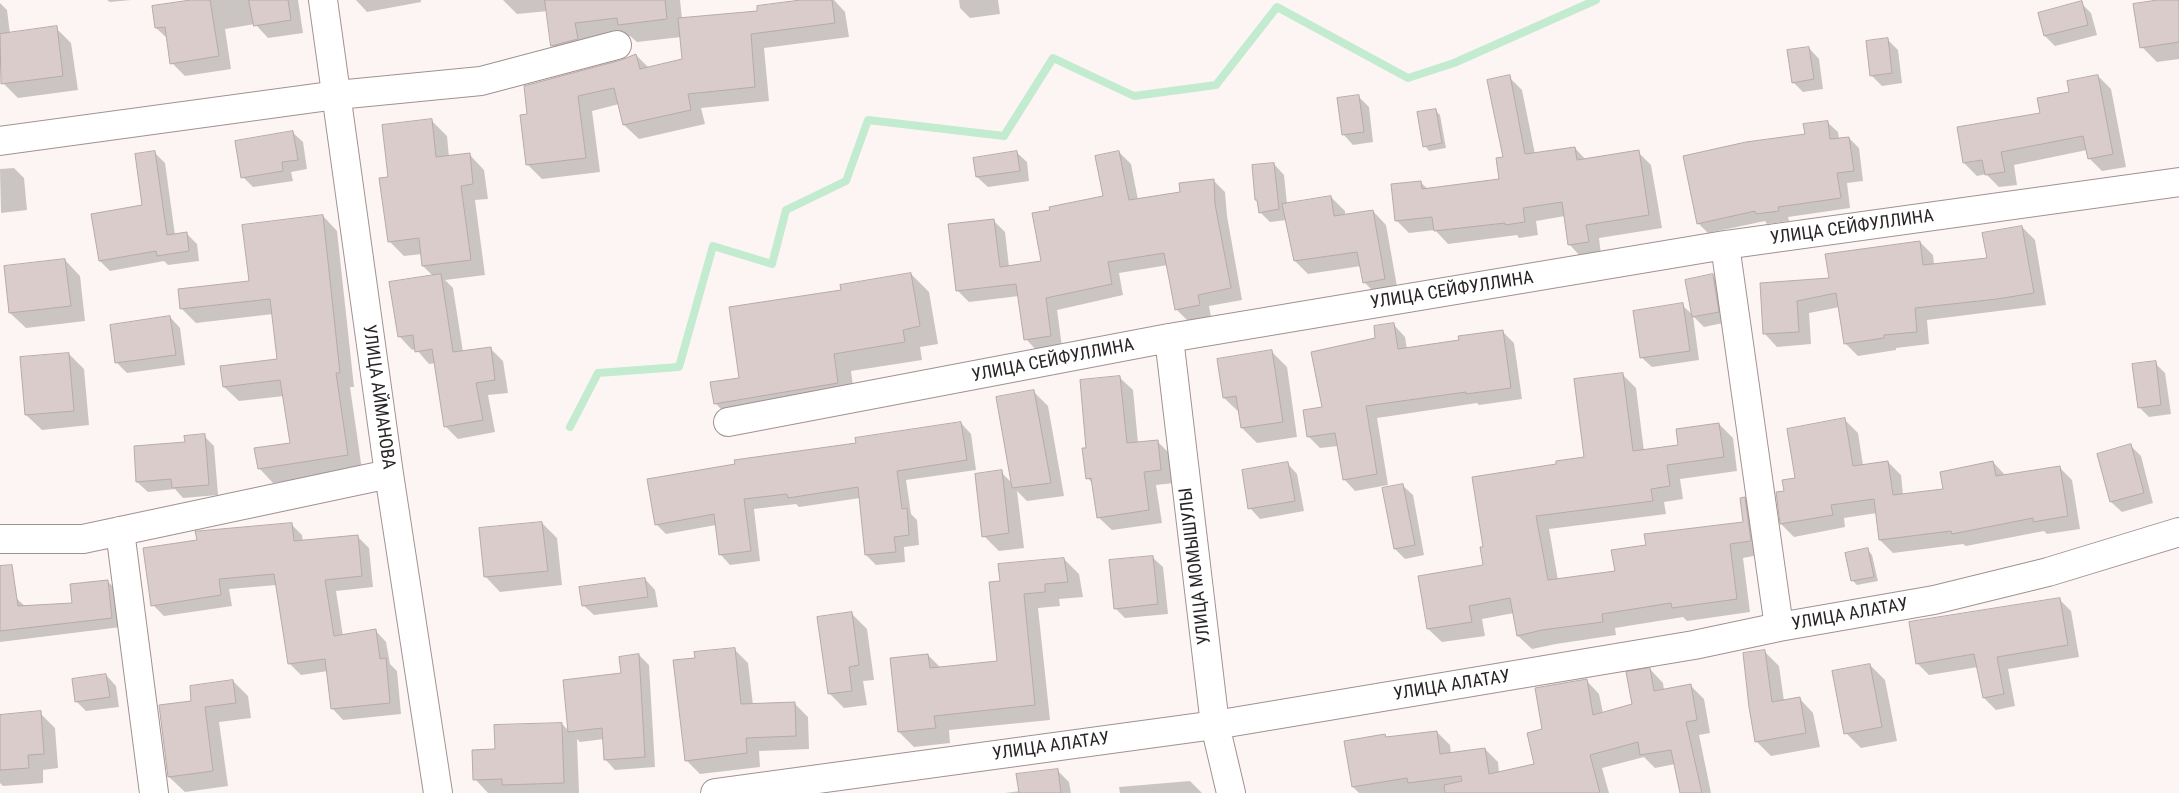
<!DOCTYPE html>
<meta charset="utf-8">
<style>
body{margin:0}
canvas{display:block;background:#fdf5f4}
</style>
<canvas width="2179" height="793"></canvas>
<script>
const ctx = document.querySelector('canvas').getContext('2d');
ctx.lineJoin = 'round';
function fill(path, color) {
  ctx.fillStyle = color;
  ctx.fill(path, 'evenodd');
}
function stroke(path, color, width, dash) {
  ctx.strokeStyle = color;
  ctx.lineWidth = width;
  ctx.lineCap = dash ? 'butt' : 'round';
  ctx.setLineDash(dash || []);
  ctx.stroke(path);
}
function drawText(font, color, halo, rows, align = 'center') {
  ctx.font = font + ' "Roboto Condensed",sans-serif';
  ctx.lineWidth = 4;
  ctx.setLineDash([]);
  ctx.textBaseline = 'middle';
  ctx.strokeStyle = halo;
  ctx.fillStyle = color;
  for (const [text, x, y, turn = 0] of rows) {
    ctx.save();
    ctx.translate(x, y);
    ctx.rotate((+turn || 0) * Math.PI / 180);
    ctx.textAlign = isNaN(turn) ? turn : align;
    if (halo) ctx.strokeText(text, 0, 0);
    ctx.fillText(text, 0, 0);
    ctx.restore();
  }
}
fill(new Path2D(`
 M107,0H131L110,2Z
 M199,0H298L303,33L268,38L255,24L225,29L231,69L185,76L172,63L168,39L156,28Z
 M356,0H421V2L367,12Z
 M503,0H680L682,19L759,12L811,0H834L845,12L849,37L764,48L769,101L701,108L705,124L639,139L624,125L619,104L592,111L600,172L542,179L527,164L529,115L621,61L636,55L649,68L683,60L681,37L637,42L630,36L593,40L570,63L552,46L548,11L517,14Z
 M959,0H998L1000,14L970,18L960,8Z
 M2166,0H2179V59L2157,62L2142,47Z
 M0,3L7,10L10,34L56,28L71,43L78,90L18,98L3,83L0,62Z
 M2081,3L2091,13L2097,35L2055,46L2045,36L2039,14Z
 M1888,40L1898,50L1902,83L1882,86L1871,75Z
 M1809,48L1819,59L1823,89L1803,92L1793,82Z
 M2098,76L2111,89L2126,167L2102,171L2089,158L2087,150L2014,165L2017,185L1999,187L1986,174L1977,176L1964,163L2042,114Z
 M1509,77L1522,90L1535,154L1575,148L1586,160L1638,152L1651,165L1662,228L1599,238L1601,255L1582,258L1569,244L1565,216L1536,221L1538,235L1519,238L1517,235L1448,244L1435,230L1409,233L1396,220L1420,182L1428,189L1500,181L1504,158Z
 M1359,97L1369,107L1373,142L1353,145L1343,134Z
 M1435,110L1440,115L1446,148L1429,151L1425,146Z
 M432,121L447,136L449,157L469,154L484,170L488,199L475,200L485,275L445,280L453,288L463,352L490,348L503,361L508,393L488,395L495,432L458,439L445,426L436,363L429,364L416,349L412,350L400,337L434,277L423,266L422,254L404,256L389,241L390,179Z
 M1827,122L1838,132L1839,139L1849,138L1859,148L1863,181L1847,183L1850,208L1788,217L1789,221L1767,224L1765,221L1708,233L1698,223L1806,135Z
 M292,132L303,142L307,169L291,172L293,181L253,187L243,177Z
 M1016,152L1027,162L1029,181L988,187L977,177L974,159Z
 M1119,152L1131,164L1138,200L1181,193L1214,181L1225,192L1227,216L1242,300L1209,306L1211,317L1188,321L1176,309L1168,265L1119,273L1123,295L1057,310L1062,347L1037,351L1026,339L1019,296L969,302L957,290L993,220L1005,232L1009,267L1043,262L1104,197Z
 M155,153L165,163L175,235L187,234L197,244L199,261L168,265L164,261L110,271L100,261L143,206Z
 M1274,164L1284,175L1287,204L1331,197L1345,211V216L1373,211L1386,225L1398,292L1378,296L1364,282L1361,266L1308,274L1295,261L1287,220L1270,222L1260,212L1258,202L1256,199Z
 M14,168L24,178L27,210L1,213L0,169Z
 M323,216L337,231L354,387H350L362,470L273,483L259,468L291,444L284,396L239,401L224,387L222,367L278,360L273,314L196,323L182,309L250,282Z
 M2022,227L2035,240L2046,305L1927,320L1929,344L1896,348V350L1858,356L1845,343L1840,307L1809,313L1811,344L1777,347L1765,334L1761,284L1830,279L1920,242L1933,255L1934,265L1988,259Z
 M65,260L80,276L85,321L26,328L10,313Z
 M911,274L929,292L938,344L920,347L922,360L851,371L855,401L733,421L715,403L842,291Z
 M1713,276L1723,286L1728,322L1704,327L1693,316L1699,360L1652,367L1641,357L1682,305L1693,315Z
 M170,317L180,328L185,365L127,373L117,363L111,326Z
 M1394,325L1405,337L1407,349L1460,341L1502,331L1514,343L1522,399L1479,405L1477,403L1377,418L1388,485L1355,491L1344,479L1338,446L1320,448L1308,436L1324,408L1377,339Z
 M1272,352L1287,367L1297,437L1257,443L1242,428L1240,413L1224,398Z
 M69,354L84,369L89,425L42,430L26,415L21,358Z
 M2155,363L2165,373L2171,414L2149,417L2139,407Z
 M1622,374L1636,388L1644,451L1680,446L1719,424L1733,438L1737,471L1680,479L1683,499L1664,502L1666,514L1549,529L1558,580L1616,572L1647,546L1745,523L1744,499L1758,512L1764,554L1743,558L1750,612L1687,621L1683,617L1615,628L1616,635L1556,644L1532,649L1518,636L1514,613L1482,619L1485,636L1442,642L1428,629L1485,566V548L1557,465L1586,458Z
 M1119,377L1133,390L1138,443L1157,441L1170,454L1174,483L1156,485L1162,523L1112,530L1098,517L1094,484L1087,478V449Z
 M1034,392L1048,406L1064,496L1027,501L1017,491L1024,548L999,551L984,536L1001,472L1012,483Z
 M1845,420L1858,433L1863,465L1888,462L1901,475L1903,495L1944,490L1993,462L2006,476L2059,467L2072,480L2080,529L2047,534L2044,531L1966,546L1963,544L1893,553L1880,540L1877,513L1844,518L1845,527L1794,537L1781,524L1785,492Z
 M961,423L971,434L976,470L906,480L911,514L917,520L919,545L904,547L905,562L876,565L866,555L860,498L799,507L796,504L754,509L760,561L730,565L720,554L716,525L666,534L656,524L857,444Z
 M204,436L214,446L218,495L183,498L175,489L148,492L137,482L186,443Z
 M2131,446L2141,456L2153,503L2122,512L2111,502Z
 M1287,463L1297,474L1304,511L1260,519L1250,508Z
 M1402,485L1413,495L1424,555L1405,559L1395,549Z
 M542,523L557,538L562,585L500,592L485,576Z
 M291,524L302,535L303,542L358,537L369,548L373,587L336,591L343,636L375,630L386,642L390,664L397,671L401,714L343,720L332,708L328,671L301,675L290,664L277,585L229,589L232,606L164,616L153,605Z
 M1868,550L1872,555L1878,581L1857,585L1852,580Z
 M1152,557L1163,567L1168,614L1125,618L1115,608Z
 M1064,559L1079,574L1083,597L1059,599L1060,606L1038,608L1050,720L949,730L950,743L914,747L899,732L928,655L941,668L998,662L1001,582Z
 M645,579L655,590L658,607L594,615L583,605Z
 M107,581L117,590L121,627L0,642V595L16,598L26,607L73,604Z
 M2059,599L2071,611L2079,657L2008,669L2015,706L1996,710L1984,698L1978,667L1929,675L1917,663Z
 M852,614L867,629L874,680L863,681L867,705L844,708L829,693Z
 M734,649L748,663L753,705L794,703L808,717L809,749L759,751L760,767L700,774L686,760L696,659Z
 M1765,652L1779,666L1784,701L1799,698L1813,713L1820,747L1771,756L1757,742L1744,654Z
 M639,655L649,665L655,767L615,770L605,759L604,739L580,742L577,739L579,793H488L475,779L496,750L562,724L569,731Z
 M1870,665L1885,680L1897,741L1861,748L1846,733Z
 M1650,669L1663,683L1664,690L1691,686L1704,699L1710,733L1699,735L1711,793H1681L1675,764L1655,768L1644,757L1602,768L1609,793H1474L1471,790L1445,793H1359L1353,787L1385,735L1387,738L1437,732L1450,745L1451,754L1485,749L1498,762L1499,773L1535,764L1544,730L1586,680L1599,694L1603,713L1633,705Z
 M106,675L116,686L119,707L86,711L76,701Z
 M233,681L248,696L251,718L219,722L228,786L185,792L169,777L193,702Z
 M40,713L55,728L58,768L43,770V783L3,786L0,783V716Z
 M1057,770L1069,782L1071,793H1005L1020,791Z
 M1190,781L1202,793H1120L1119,787Z`), '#0003');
stroke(new Path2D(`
 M570,427L598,373L679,367L713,246L772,264L786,210L846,181L868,120L1004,136L1053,58L1134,96L1216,85L1277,7L1408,78L1454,63L1596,0`), '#c2ebd0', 8);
const building = new Path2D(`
 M191,0H210L219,56L170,64L165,27L155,28L152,6Z
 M249,0H288L291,20L254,26Z
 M545,0H665L667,19L618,25L617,18L575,23L578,39L551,46Z
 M801,0H832L835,23L751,34L755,87L688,94L691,110L623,125L614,88L578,96L586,158L526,165L520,115L527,114L524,86L621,60L636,54L640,69L682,59L678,18L757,11V6Z
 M2158,0H2179V42L2140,48L2133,4Z
 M2082,1L2088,25L2044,36L2038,13Z
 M57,26L63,76L1,84L0,34Z
 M1888,38L1892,73L1870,76L1866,41Z
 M1809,47L1814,79L1792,83L1787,50Z
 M1510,75L1525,154L1575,147L1577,160L1639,150L1649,215L1586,225L1589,242L1568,245L1562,202L1523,208L1525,222L1505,225V223L1434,231L1432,217L1395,221L1391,184L1421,181L1422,189L1499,179L1496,158L1503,157L1487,80Z
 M2098,75L2113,154L2088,159L2083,136L2001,152L2005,172L1985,175L1982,160L1963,163L1957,127L2040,113L2037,98L2069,92L2067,81Z
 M1359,95L1364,132L1342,135L1337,98Z
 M1436,109L1442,143L1423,147L1417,112Z
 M432,119L436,157L470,153L473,184L461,186L471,260L422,266L419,238L388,242L379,178L388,177L382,125Z
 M1828,121L1830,139L1849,137L1854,171L1837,173L1841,198L1778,207L1779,211L1756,214L1755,211L1697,224L1683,156L1746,142L1805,134L1803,124Z
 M293,131L298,160L282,162L283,171L241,178L235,141Z
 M155,151L167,235L187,232L189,251L157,256L156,251L99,261L91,214L142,205L135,154Z
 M1017,151L1020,171L976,177L973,158Z
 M1119,151L1129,200L1180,192L1179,183L1214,179L1215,204L1231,288L1198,295L1200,305L1175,310L1164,253L1108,262L1112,284L1046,298L1051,336L1024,340L1016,284L956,291L948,224L994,219L1000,267L1041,261L1032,213L1050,210L1049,207L1103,196L1095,156Z
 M1274,163L1279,209L1259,213L1257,200H1255L1252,165Z
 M1331,196L1334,216L1373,210L1385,279L1363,283L1357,252L1294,261L1282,204Z
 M323,215L340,373H336L348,455L258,469L254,448L290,443L280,380L223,387L220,366L277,359L270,299L180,309L178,289L249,281L242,225Z
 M2022,226L2034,293L1997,299L1915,308L1917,332L1884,335V338L1844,344L1836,293L1797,301L1799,332L1763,334L1760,283L1829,278L1825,254L1920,241L1923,265L1987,258L1982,233Z
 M65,259L71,306L9,313L4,266Z
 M911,273L920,326L903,330L905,342L834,354L838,383L714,404L710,382L739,378L729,307L841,290L840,285Z
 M441,274L453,352L491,347L495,380L476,383L483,420L444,427L432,349L415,352L413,335L398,337L389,282Z
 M1713,274L1719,312L1692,317L1685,280Z
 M1683,303L1690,351L1640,358L1633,311Z
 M170,316L176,355L115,363L110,325Z
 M1394,323L1398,349L1459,340L1458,336L1503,330L1511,388L1466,394V392L1366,406L1377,474L1343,480L1335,433L1307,437L1303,410L1322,407L1311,352L1375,338L1374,326Z
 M1272,350L1283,422L1241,428L1236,396L1223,398L1217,359Z
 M69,353L74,411L25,415L20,357Z
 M2156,361L2161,405L2138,408L2132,364Z
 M1623,373L1633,451L1678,445L1676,429L1719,423L1724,457L1667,465L1670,486L1651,489L1653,501L1536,516L1548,580L1615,571L1611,550L1646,545L1644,534L1743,522L1740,498L1745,497L1751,541L1730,544L1737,599L1672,608L1671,603L1602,614L1603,622L1542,630L1517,636L1510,598L1469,606L1472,622L1427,629L1418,576L1483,565L1480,547H1483L1472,477L1556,464V461L1584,457L1574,379Z
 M1120,376L1127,443L1158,440L1161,470L1144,472L1149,510L1097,518L1091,478L1086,479L1082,448H1086L1080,380Z
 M1034,390L1051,483L1012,488L996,397Z
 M1845,418L1853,466L1888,461L1893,495L1943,489L1940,472L1993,461L1996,476L2060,466L2068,516L2033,522V518L1952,534L1951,531L1879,540L1874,499L1831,505L1833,515L1780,524L1776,492L1784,491L1782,480L1795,478L1787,429Z
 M961,422L967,460L897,471L902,509L907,508L909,535L894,537L896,552L865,555L858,487L788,498L787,494L744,499L751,551L719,555L714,514L655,525L647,479L735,464L734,460L856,443L855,438Z
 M205,434L209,485L172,488L171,479L136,482L134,446L185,442L184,436Z
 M2131,444L2144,493L2110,502L2097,454Z
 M1288,462L1295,501L1248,509L1242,470Z
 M1002,470L1009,533L982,537L975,474Z
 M1403,484L1415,545L1394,549L1382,488Z
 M542,522L548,571L484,577L479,528Z
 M292,523L294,541L358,535L362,576L325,580L334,636L376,629L380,659L386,658L390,703L331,709L325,659L288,664L274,574L219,579L221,595L151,606L143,548L197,540L195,531H198Z
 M1868,548L1874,577L1851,581L1845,553Z
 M1153,556L1158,604L1114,609L1109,560Z
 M1064,558L1068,582L1045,584V592L1024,594L1035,705L934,716L936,728L898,732L890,658L928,654L930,668L997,661L989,582L1000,581L998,564Z
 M12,565L18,606L72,603L70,584L108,580L112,618L0,631V566Z
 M645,578L648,597L582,606L579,587Z
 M2060,598L2068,645L1997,657L2004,694L1983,698L1974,654L1916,664L1909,622Z
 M852,612L859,665L849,667L852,691L828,694L817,617Z
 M735,648L741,704L795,702L796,736L746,738L747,753L685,761L673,660L695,658L694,652Z
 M1765,650L1772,702L1800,697L1806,733L1755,742L1749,707L1743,653Z
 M639,654L645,757L604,760L602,728L568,732L563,680L621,673L619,657Z
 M1870,664L1882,727L1844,734L1832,671Z
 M1650,668L1654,691L1691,684L1697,720L1686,722L1702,793H1680L1671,750L1640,755L1638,742L1590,755L1600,793H1445L1444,785L1462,781L1461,776L1408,783L1407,778L1352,787L1344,741L1385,734L1386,737L1437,731L1440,754L1485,748L1489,774L1534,764L1527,733L1542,729L1535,688L1587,679L1593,715L1632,704L1626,672Z
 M106,674L110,697L75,702L72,679Z
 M233,680L236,703L205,707L213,771L168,777L159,705L191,701L190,686Z
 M41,711L44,754L28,755L29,768L0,770V715Z
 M562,723L564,783L502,785V779L473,780L472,750L495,749L494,725Z
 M1058,769L1061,793H1019L1016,774Z`);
fill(building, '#daccca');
stroke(building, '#b8aaa9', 1);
const minor = new Path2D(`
 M323,0L389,474L438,793
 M0,141L337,95L481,81L617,45
 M1725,245L1779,627
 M1169,338L1215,725L1231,793
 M728,422L1169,338L1725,245L2179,182
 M120,531L154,793
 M0,539H83L389,474
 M715,793L1215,725L1694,645L1779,627L1934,600L2048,572L2179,532`);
stroke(minor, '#a09291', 30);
stroke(minor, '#fff', 28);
drawText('18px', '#2a2525', '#fff', [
 ["УЛИЦА СЕЙФУЛЛИНА",1852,228,-8],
 ["УЛИЦА СЕЙФУЛЛИНА",1452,291,-9],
 ["УЛИЦА СЕЙФУЛЛИНА",1053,361,-11],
 ["УЛИЦА АЙМАНОВА",378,397,82],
 ["УЛИЦА МОМЫШУЛЫ",1196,566,-97],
 ["УЛИЦА АЛАТАУ",1850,615,-10],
 ["УЛИЦА АЛАТАУ",1452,686,-9],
 ["УЛИЦА АЛАТАУ",1051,747,-8]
]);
</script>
